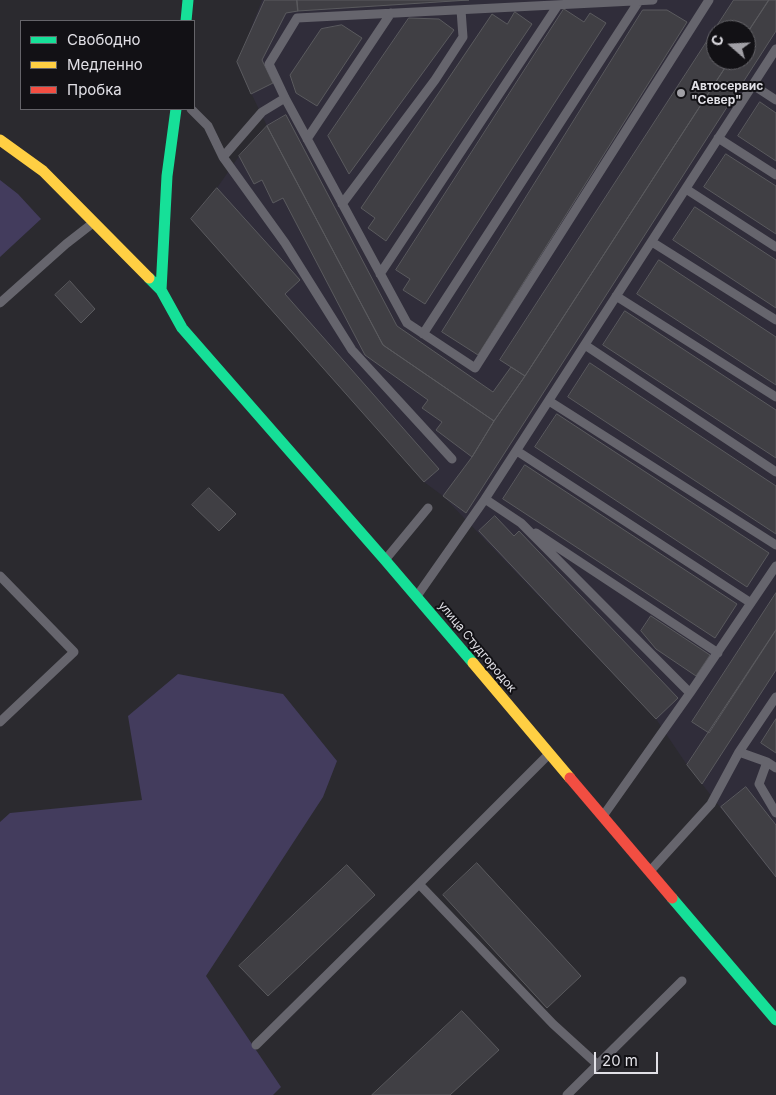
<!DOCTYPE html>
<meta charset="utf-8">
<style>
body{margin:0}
#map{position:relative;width:776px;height:1095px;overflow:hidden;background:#2b2a2f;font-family:Inter,sans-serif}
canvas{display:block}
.legend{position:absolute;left:20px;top:20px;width:175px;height:90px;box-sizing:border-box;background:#121115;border:1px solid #656469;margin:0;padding:6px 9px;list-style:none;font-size:15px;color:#e1e0e6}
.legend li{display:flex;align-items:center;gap:10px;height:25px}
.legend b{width:25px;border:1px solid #656469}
.north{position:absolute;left:706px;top:20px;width:50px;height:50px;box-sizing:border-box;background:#121115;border:1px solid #656469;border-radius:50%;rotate:289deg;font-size:14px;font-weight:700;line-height:20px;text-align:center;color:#e1e0e6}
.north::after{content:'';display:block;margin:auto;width:18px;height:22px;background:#a1a0a6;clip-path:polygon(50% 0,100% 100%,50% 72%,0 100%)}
.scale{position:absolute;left:594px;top:1052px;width:64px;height:22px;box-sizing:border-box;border:2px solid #e1e0e6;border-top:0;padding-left:6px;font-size:15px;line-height:18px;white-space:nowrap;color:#e1e0e6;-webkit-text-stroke:4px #121115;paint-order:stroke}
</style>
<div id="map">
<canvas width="776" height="1095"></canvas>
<ul class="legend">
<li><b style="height:6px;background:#16e098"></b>Свободно</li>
<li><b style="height:6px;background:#ffcf43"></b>Медленно</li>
<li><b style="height:6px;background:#f24e42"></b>Пробка</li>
</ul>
<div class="north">С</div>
<div class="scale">20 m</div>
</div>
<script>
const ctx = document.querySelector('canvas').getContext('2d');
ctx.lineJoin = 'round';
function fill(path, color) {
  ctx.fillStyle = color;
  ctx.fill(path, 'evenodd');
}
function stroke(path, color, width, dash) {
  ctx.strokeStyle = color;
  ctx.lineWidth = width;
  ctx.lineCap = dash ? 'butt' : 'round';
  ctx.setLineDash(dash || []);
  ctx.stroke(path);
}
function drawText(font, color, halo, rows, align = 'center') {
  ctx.font = font + ' Inter,sans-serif';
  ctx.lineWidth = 4;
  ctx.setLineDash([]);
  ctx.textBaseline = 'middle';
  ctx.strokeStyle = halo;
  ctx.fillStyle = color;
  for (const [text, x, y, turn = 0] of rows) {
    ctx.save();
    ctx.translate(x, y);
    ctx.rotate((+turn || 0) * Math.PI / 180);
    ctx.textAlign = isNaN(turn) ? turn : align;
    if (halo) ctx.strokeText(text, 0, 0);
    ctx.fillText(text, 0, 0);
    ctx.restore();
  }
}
fill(new Path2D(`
 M262,0H776V878L687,765L656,719L443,496L424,482L191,219L217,188L239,156L267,126L237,64ZM716,30H746V60H716Z`), '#302d3a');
fill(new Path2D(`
 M0,180L18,194L41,219L0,257Z
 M178,674L283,694L337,761L323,797L206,976L281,1087L273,1095H0V822L10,813L142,800L128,716Z`), '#433c5d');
const building = new Path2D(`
 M265,0H297L298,11L286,13L262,60L273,83L251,94L237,62Z
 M297,0H469L298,11Z
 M734,0H769L746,35V30H716V60H730L525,376L500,360Z
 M769,0H776V31L466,513L443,496L472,457L494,421L525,376L730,60H746V35Z
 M564,9L584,22L590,13L606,23L425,304L403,290L410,279L396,270Z
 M643,10H667L687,22L478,355L442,332Z
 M515,12L532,24L386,241L368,228L375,218L361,208L492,14L507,24Z
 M409,18L439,19L454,30L349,174L328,136Z
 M342,25L362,38L317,106L296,93L290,75L321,29Z
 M760,102L776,113V161L738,136Z
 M286,115L397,326L493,392L511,367L525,376L494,421L383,345L267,126Z
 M267,126L383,345L494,421L472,457L436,430L442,422L422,408L428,400L365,355L283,198L273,203L262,180L254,184L239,156Z
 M726,154L776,186V234L704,187Z
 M217,188L300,280L285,294L439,469L424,482L191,219Z
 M695,207L776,260V308L673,240Z
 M659,260L776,337V385L637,294Z
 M70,281L95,309L81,323L55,295Z
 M625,311L776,410V458L603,345Z
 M590,363L776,486V534L568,397Z
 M557,414L769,553L747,587L535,447Z
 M525,465L737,604L715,638L503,499Z
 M209,488L236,514L219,531L192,505Z
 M495,516L514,536L519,531L678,698L656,719L479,531Z
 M776,593V630L709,733L692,722Z
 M651,616L710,655L696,676L656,649L641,631Z
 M776,630V670L702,784L687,765Z
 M776,719V753L761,743Z
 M746,787L776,825V877L721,807Z
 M477,863L581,976L547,1008L443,895Z
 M347,865L375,895L268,996L239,966Z
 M462,1011L499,1050L450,1095H372Z`);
fill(building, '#403f44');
stroke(building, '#5a5a5e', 1);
stroke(new Path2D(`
 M653,0L297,18L269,64L285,98L407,323L475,368L709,0
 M753,85L776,100
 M191,109L208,126L223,157L285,243L352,350L452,459
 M718,138L776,175
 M307,139L391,13
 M223,157L262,112L285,98
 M686,189L776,247
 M342,204L435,80L463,37L461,10
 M652,242L776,320
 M380,274L558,5
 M616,296L776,397
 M0,303L66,244L93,223
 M423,334L639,1
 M585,345L776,472
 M549,401L776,545
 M517,451L751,603
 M485,499L776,49
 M536,533L718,653
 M385,560L428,508
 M0,576L74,652L0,722
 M417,596L485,499L521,523L690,693L603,816
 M690,693L776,566
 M739,752L767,762L776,768
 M767,762L759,784L776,813
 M651,870L711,804L739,752L776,697
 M419,884L549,754
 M256,1045L419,884L553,1024L598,1065
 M567,1095L682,981`), '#66656d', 9);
stroke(new Path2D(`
 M186,21L188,0
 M149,278L161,290L182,328L385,560L473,663
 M161,290L167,176L176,109
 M672,898L776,1020`), '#16e098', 11);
stroke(new Path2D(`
 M0,140L43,171L149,278
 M473,663L570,778`), '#ffcf43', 11);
stroke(new Path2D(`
 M570,778L672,898`), '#f24e42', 11);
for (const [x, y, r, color] of [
 [681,93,5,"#a1a0a6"]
]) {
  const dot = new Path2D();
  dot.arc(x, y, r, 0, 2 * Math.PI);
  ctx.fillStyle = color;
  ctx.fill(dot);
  stroke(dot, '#121115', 2);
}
drawText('bold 12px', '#e1e0e6', '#121115', [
 ["Автосервис",691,86],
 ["\"Север\"",691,100]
], 'left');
drawText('12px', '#e1e0e6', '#121115', [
 ["улица Студгородок",477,647,50]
]);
</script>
